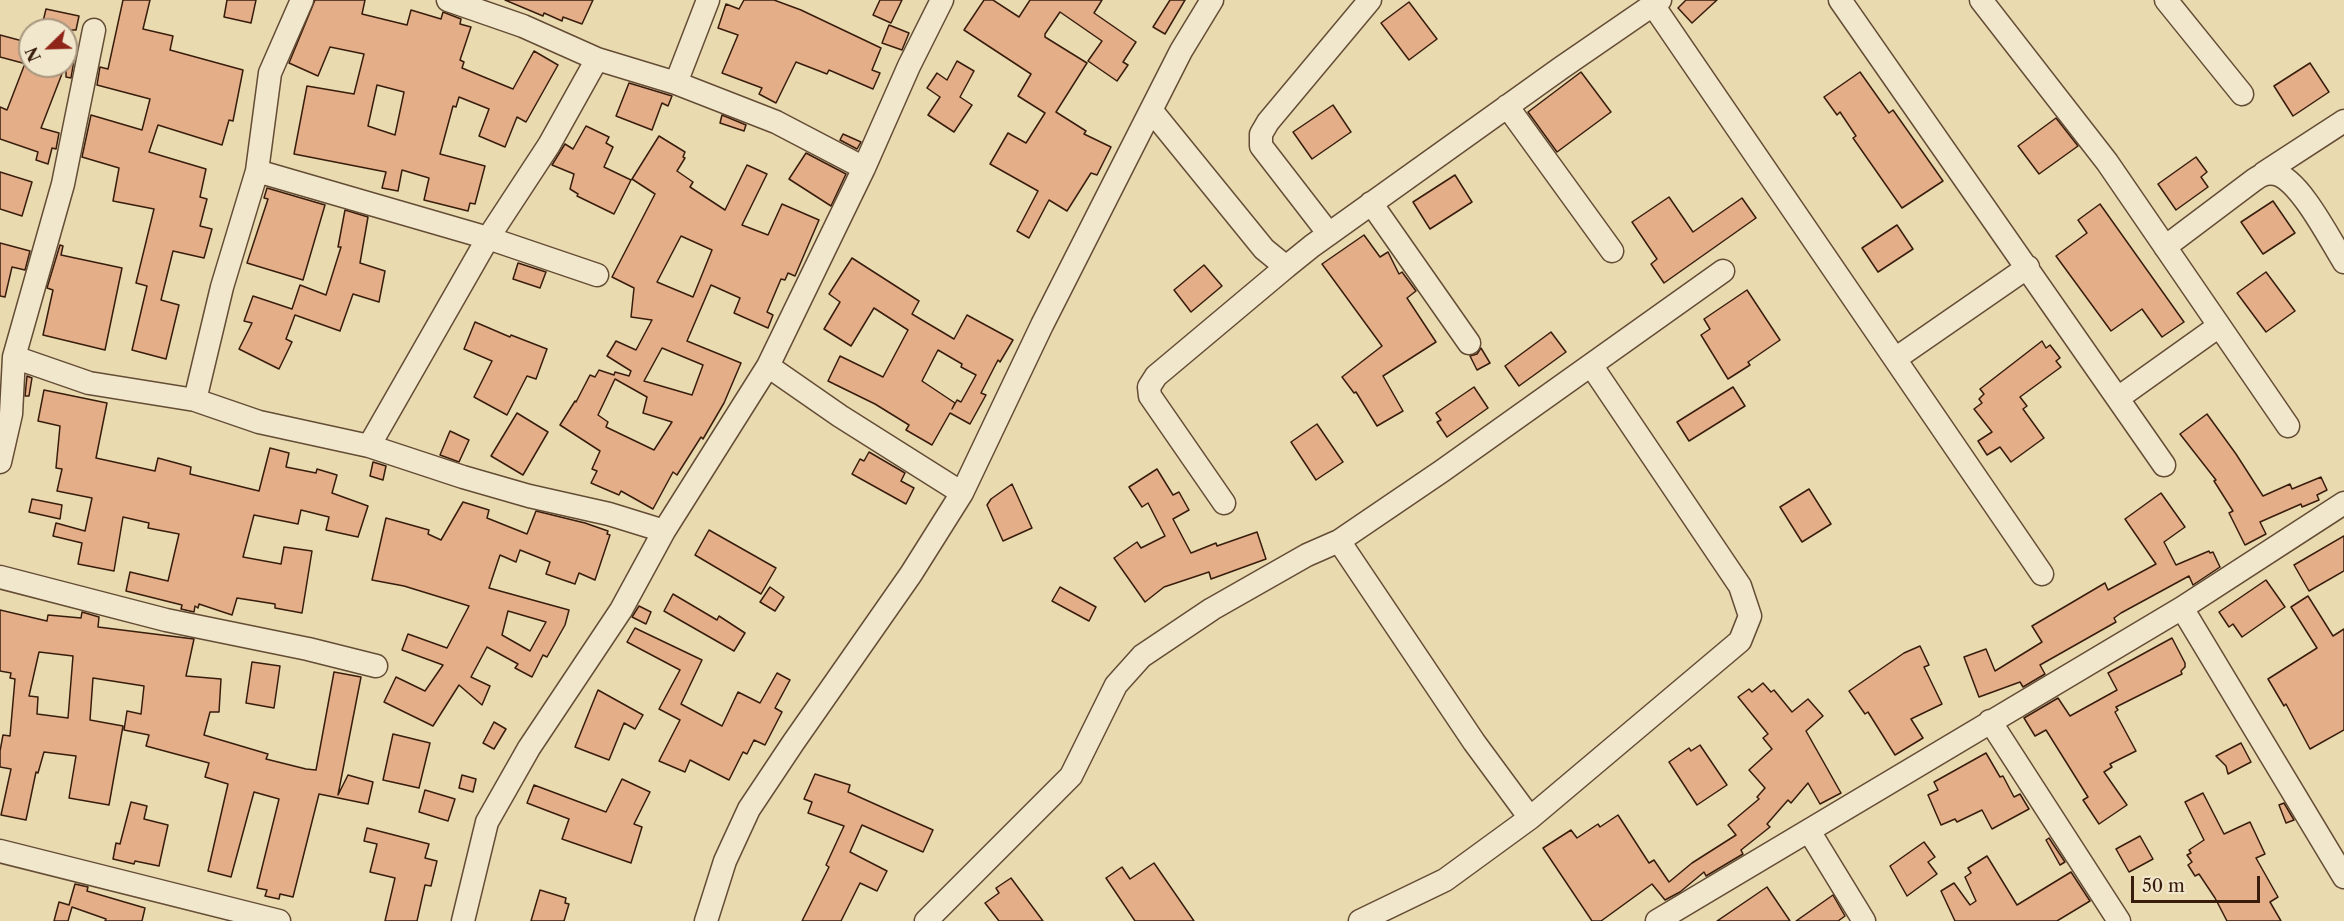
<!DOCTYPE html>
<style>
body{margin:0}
#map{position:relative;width:2344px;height:921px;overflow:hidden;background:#eadab0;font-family:"Libre Caslon Text",serif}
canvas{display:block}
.north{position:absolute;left:18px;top:18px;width:60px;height:60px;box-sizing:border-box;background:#f1e7cc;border:2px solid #a7967f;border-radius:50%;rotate:247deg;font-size:16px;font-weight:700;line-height:24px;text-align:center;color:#381d0c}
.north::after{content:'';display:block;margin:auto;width:21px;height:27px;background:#8f2418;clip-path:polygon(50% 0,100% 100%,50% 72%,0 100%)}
.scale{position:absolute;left:2131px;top:876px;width:129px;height:27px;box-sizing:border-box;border:3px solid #381d0c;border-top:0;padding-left:8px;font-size:18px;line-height:21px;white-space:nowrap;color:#381d0c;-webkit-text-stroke:4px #f1e7cc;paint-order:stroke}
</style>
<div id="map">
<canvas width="2344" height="921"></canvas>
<div class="north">N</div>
<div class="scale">50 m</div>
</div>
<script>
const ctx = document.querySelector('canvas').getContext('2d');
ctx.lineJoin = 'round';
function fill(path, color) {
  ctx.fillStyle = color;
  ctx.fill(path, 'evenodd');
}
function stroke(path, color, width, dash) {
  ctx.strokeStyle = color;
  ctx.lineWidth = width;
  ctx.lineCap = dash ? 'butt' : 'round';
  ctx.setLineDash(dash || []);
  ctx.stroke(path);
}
const building = new Path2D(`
 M123,0H150L143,29L173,36L170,50L243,70L233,121L229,120L222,145L158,125L149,152L206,169L200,197L207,199L200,226L212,229L204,258L173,251L161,300L179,305L166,359L132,350L147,286L136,283L154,209L113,201L119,168L82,157L91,115L142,130L150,99L97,85L100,67L108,69Z
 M227,0H256L251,23L224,17Z
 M315,0H365L362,14L407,25L411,10L441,19L443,12L461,19L460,24L471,27L460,60L464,62L462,68L513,89L534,51L558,65L526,122L517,117L505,147L479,136L489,109L459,97L456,107L453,106L440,154L485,166L475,204L470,203L468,211L424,200L429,178L402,170L398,191L382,188L386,172L294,154L307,86L354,94L364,54L330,47L318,76L289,63ZM377,85L404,92L395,135L368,126Z
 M505,0H593L582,24L563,17L562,21L544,13L543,16Z
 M744,0H774L801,10L881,48L872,70L880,73L873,89L829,70L827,74L796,62L776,103L759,94L762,88L722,73L738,35L718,28L726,4L739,9Z
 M880,0H902L891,23L873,15Z
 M984,0H993L1019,17L1030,0H1102L1094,13L1136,42L1123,62L1128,65L1117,81L1088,61L1102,41L1060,12L1045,34V37L1087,63L1056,112L1086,131L1084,134L1111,147L1097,175L1091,173L1067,211L1049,200L1029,238L1017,231L1038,191L990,164L1008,133L1026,143L1045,113L1018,96L1031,74L964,30Z
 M1170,0H1185L1165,34L1153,27Z
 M1686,0H1717L1692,23L1678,8Z
 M1409,2L1437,39L1409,60L1381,23Z
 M46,9L79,16L76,30H41Z
 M889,25L909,33L902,50L882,43Z
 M0,35L30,43V65L0,57Z
 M66,58L74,60L71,78L66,77Z
 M957,61L974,71L960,97L972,105L954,132L928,115L940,97L927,88L937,73L947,80Z
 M2310,63L2329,92L2293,116L2274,86Z
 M24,66H65L41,128L59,133L56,149L52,148L48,164L36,160L38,152L0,139V107L7,110Z
 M1581,72L1611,112L1557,152L1528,112Z
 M1860,72L1889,113L1893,110L1943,181L1902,208L1853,138L1856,136L1840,112L1837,115L1824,97Z
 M629,83L672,96L668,106L662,103L652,130L616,116Z
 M1333,105L1351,132L1312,159L1293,132Z
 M722,115L746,125L744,131L720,123Z
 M2056,118L2078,146L2039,174L2018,146Z
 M586,126L609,137L606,143L613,147L604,167L631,180L614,214L577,196L578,194L570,189L574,174L552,165L565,144L573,149Z
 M843,134L861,142L857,149L840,140Z
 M659,136L685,152L683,157L685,158L677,171L693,182L690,187L725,210L747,165L767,174L742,225L768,235L782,204L819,220L795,276L788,273L785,280L781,279L767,312L773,315L768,328L734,313L740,298L711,285L687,341L741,363L724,403L703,439L701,437L677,475L673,472L653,509L621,491L619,495L591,483L597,471L592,469L600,451L560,425L575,401L576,402L590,375L595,377L599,370L614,375L615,372L629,376L631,371L607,356L616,341L636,350L652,320L631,317L634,288L612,277L655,194L632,179ZM681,236L712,250L693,297L657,282ZM662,348L703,365L692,395L644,381ZM615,379L647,397L643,413L672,422L654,450L606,427L608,422L598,415Z
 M806,153L846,174L831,206L789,179Z
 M2196,157L2207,172L2201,177L2208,187L2176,210L2158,184Z
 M0,172L32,182L22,216L0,209Z
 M1455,175L1472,202L1430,229L1413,202Z
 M267,188L325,205L303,280L247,263L268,199L264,198Z
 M1669,197L1693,232L1742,198L1756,218L1664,283L1651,264L1657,259L1632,222Z
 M2273,201L2295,233L2263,254L2241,222Z
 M2100,204L2184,322L2162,337L2142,309L2111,331L2056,256L2087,233L2078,220Z
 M345,210L368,217L360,263L385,271L379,302L353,294L340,331L295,315L286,339L292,342L279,369L239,349L252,323L244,321L253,296L292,309L300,285L326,295L341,247H338Z
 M1897,225L1913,249L1878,272L1862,248Z
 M1364,235L1380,257L1388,252L1399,274L1402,272L1416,291L1407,298L1436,342L1383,376L1403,411L1377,426L1356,392L1354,393L1342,377L1382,346L1322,264Z
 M0,243L30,251L25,270L12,267L5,297L0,296Z
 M60,245L63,246L61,255L122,268L105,350L43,335L53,290L47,288Z
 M852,258L919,301L912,314L954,339L967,315L1013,340L1000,362L998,360L981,393L986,395L970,424L950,413L932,445L906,430L909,425L875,404L828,381L840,356L883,377L908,330L874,308L851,346L824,329L840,302L829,294ZM938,350L962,364L961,367L976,375L961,402L957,400L952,409L955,403L922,381Z
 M518,263L546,272L540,288L513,279Z
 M1204,265L1222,286L1191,312L1174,290Z
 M2266,272L2295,311L2266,332L2237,293Z
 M1747,290L1780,340L1748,362L1750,365L1728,379L1701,335L1710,329L1704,319Z
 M475,322L510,337L511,335L547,349L536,379L527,376L507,415L474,397L492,361L464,349Z
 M1551,332L1566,352L1519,386L1505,366Z
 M2042,341L2046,348L2050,345L2060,358L2056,361L2061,367L2020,397L2027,406L2023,409L2044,438L2011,462L2000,447L1987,455L1978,441L1992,432L1974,409L1982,403L1979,399L1984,394L1980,389Z
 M1481,348L1490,363L1477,370L1470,356L1477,354Z
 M27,376L32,378L29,396H25Z
 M1474,387L1488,408L1447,437L1437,422L1441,420L1436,413Z
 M1733,387L1745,406L1689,441L1677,422Z
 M44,390L107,403L96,458L155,471L158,458L191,467L190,474L259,491L270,448L289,453L286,467L316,473L317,469L337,475L332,493L368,506L358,537L326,530L329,517L301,510L298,524L254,515L243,557L281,564L284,547L312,551L302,613L275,608V604L237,598L232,615L199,604L198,608L195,606L194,612L181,609L182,605L126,591L130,572L168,581L179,534L148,528L149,523L123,517L114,571L78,564L82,543L53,536L56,523L85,531L92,498L57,491L62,469L56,468L60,426L38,421Z
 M517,413L548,432L523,475L491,456Z
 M2207,414L2236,454L2263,496L2290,484L2292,489L2321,477L2327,490L2317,495L2319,500L2302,507L2301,504L2260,522L2266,534L2245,545L2229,513L2233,511L2214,481L2216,480L2180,434Z
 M1317,424L1343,462L1316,480L1291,442Z
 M450,431L469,440L459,462L440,455Z
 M869,452L905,473L901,481L914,488L906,504L852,474L860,459L864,461Z
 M373,462L386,466L383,480L370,476Z
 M1157,469L1173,495L1179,492L1189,510L1173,519L1191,553L1216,543L1217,546L1257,532L1266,559L1211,579L1209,572L1164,587L1145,602L1114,558L1137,542L1141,548L1165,536L1148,503L1142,507L1129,487Z
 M1012,484L1032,528L1003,541L987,505L991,499Z
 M1809,489L1831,524L1802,542L1780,507Z
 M2161,493L2185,527L2164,542L2176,565L2209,551L2210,553L2213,552L2220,567L2193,585L2189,576L2121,613L2114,618L2116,622L2040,665L2045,674L2023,687L2020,682L1979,697L1964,657L1986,649L1995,671L2042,642L2032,626L2105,583L2108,590L2156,564L2125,519Z
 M32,499L62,505L60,519L29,512Z
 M463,502L489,510L487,518L527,534L536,511L585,523L608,531L607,534L610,535L595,580L579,573L575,584L546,574L550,562L520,550L516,562L500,555L489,588L569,610L565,625L547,657L543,655L532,677L515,668L518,664L487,647L471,677L490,686L482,705L459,685L433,726L384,702L396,677L425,691L443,665L402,650L408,634L447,648L469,606L404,586L372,580L386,518L429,530L428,534L441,540ZM508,611L546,622L530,651L502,635Z
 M709,530L776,568L761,594L695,555Z
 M2344,536V571L2309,591L2294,565Z
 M2266,580L2285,607L2242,637L2233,624L2229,627L2219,612Z
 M770,587L784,597L775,611L760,602Z
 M1060,587L1096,607L1089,621L1052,601Z
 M673,594L717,620L719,616L745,633L734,651L664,611Z
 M2308,596L2333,636L2344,629V730L2310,749L2286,704L2284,706L2268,679L2317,648L2291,607Z
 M639,606L651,612L646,624L632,617Z
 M0,610L47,621L48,615L81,618L82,612L99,617L98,627L194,639L186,676L221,679L219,712H210L204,735L268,754L266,759L306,769L316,770L334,672L361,677L338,795L348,775L373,782L368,804L319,794L293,897L280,894L279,899L265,896L267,890L257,888L279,799L254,792L231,877L208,871L228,784L205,777L209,763L146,746L149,735L124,730L127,711L141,714L144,686L93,678L90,720L123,726L109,805L69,798L76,756L44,752L38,773L36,772L26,820L1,815L11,769L0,767V751L3,735L10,736L15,679L10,678L11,673L0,671ZM39,652L73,656L68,718L37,714L38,697L29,696Z
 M635,628L702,660L681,704L722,726L738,692L760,703L777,673L790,680L775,708L782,712L765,745L754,740L747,754L743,752L729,780L690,760L685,772L659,761L680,720L659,709L680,670L627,642Z
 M2172,638L2185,663V667L2181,671L2182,674L2116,707L2118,710L2115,712L2136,751L2110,764L2112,767L2104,772L2127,805L2099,824L2083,800L2088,797L2046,730L2035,736L2024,718L2058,698L2070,716L2117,690L2108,673Z
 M1920,646L1929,665L1924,667L1942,704L1911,719L1923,738L1895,755L1868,712L1865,714L1849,691L1904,653Z
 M252,662L280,666L274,708L246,703Z
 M1763,683L1771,692L1774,690L1792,712L1808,699L1823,716L1806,731L1841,793L1820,804L1808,783L1791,803L1788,800L1767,824L1770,827L1741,850L1743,854L1706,876L1704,872L1680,892L1665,900L1652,884L1601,921H1592L1543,848L1571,830L1577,838L1598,824L1600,827L1618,815L1649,863L1654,860L1669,882L1692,863L1736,835L1728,825L1759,799L1757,797L1765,788L1749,770L1772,749L1763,738L1768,734L1738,697L1749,689L1752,692Z
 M598,690L643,715L635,729L624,723L609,760L575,747Z
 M494,722L506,729L494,749L483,743Z
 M393,734L430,743L419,788L383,780Z
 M2241,743L2251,762L2228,774L2226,766L2216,756Z
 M1700,745L1727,785L1697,805L1669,762L1689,748L1691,751Z
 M1986,753L2000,777L2003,776L2014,797L2020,794L2029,809L1992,829L1982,810L1957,822L1955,819L1941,825L1928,795L1938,790L1934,782Z
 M815,774L850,785L848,792L933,830L923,852L862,825L850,852L887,871L877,891L860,883L841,921H802L829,867L826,865L844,826L808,813L812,802L804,799Z
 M462,775L476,779L473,792L459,788Z
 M622,779L650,792L634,824L642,827L631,863L562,839L569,819L527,803L534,785L606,812Z
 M425,790L455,799L448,821L419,812Z
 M2203,793L2224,834L2250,822L2265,854L2256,858L2278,897L2270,902L2281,921H2227L2215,898L2199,874L2195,876L2188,865L2192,862L2187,855L2191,853L2189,850L2204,840L2185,802Z
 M131,802L147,806L144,819L168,825L159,866L135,861L134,864L113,859L116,843L120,844Z
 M2284,803L2294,820L2286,823L2279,805Z
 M367,828L429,844L425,858L437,861L431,886L425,885L417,921H385L395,878L370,872L377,844L364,841Z
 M2140,836L2153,859L2129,872L2116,849Z
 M2049,838L2065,862L2060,865L2046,840Z
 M1924,842L1935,857L1928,862L1937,874L1907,896L1890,866Z
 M1987,856L2017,905L2071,872L2090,901L2057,921H1955L1941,891L1954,883L1970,905L1976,901L1965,877L1971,873L1968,868Z
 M1154,863L1194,921H1135L1106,878L1122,867L1130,879Z
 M1011,878L1043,921H999L985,903L999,893L996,888Z
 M75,884L88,887L87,891L145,908L142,921H105L106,919L72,907L68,921H54L59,902L69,905Z
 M1767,887L1790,921H1717Z
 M540,890L566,898L565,903L569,904L564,921H531Z
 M1833,895L1845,916L1838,921H1796Z`);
fill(building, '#e4ae89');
stroke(building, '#381d0c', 1.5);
const minor = new Path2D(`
 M448,0L523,26L597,59L676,83L776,122L864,168
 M1840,0L2164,465
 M1981,0L2107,162L2288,426
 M2166,0L2242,94
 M1653,5L2042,574
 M676,83L708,0
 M1507,106L1612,251
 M1151,110L1264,249L1286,267L1312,246L1561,68L1660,0
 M257,171L488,238L597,275
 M2264,173L2344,121
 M1371,203L1469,343
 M1329,234L1261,146V134L1268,122L1370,0
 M2165,247L2254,180C2261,175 2267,172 2276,174C2300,180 2330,240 2344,262
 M14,357L89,383L195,400L259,422L369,446L463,477L529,496L609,514L664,531
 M1895,359L2028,267
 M768,366L840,416L962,493
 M2118,398L2219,326
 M195,400L222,287L257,171L270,73L302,0
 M369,446L488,238L549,145L597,59
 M0,462L11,414L14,357L63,184L94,30
 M1224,503L1150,396L1149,387L1156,376L1286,267
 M1339,541L1442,471L1723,271
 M0,577L166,620L308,649L376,666
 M2182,608L2344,877
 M1990,721L2119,921
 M1809,831L1864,921
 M0,851L279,921
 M463,921L487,822L529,748L621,610L664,531L768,366L864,168L909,66L942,0
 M706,921L725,861L749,809L793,743L911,574L962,493L1042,325L1181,51L1212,0
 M926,921L1071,776L1116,685L1142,656L1212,609L1307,555L1339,541L1474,742L1530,818
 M1360,921L1445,880L1530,818L1740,641L1750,616L1740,586L1591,365
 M1657,921L2182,608L2344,503`);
stroke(minor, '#644c35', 25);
stroke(minor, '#f1e7cc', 22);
</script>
